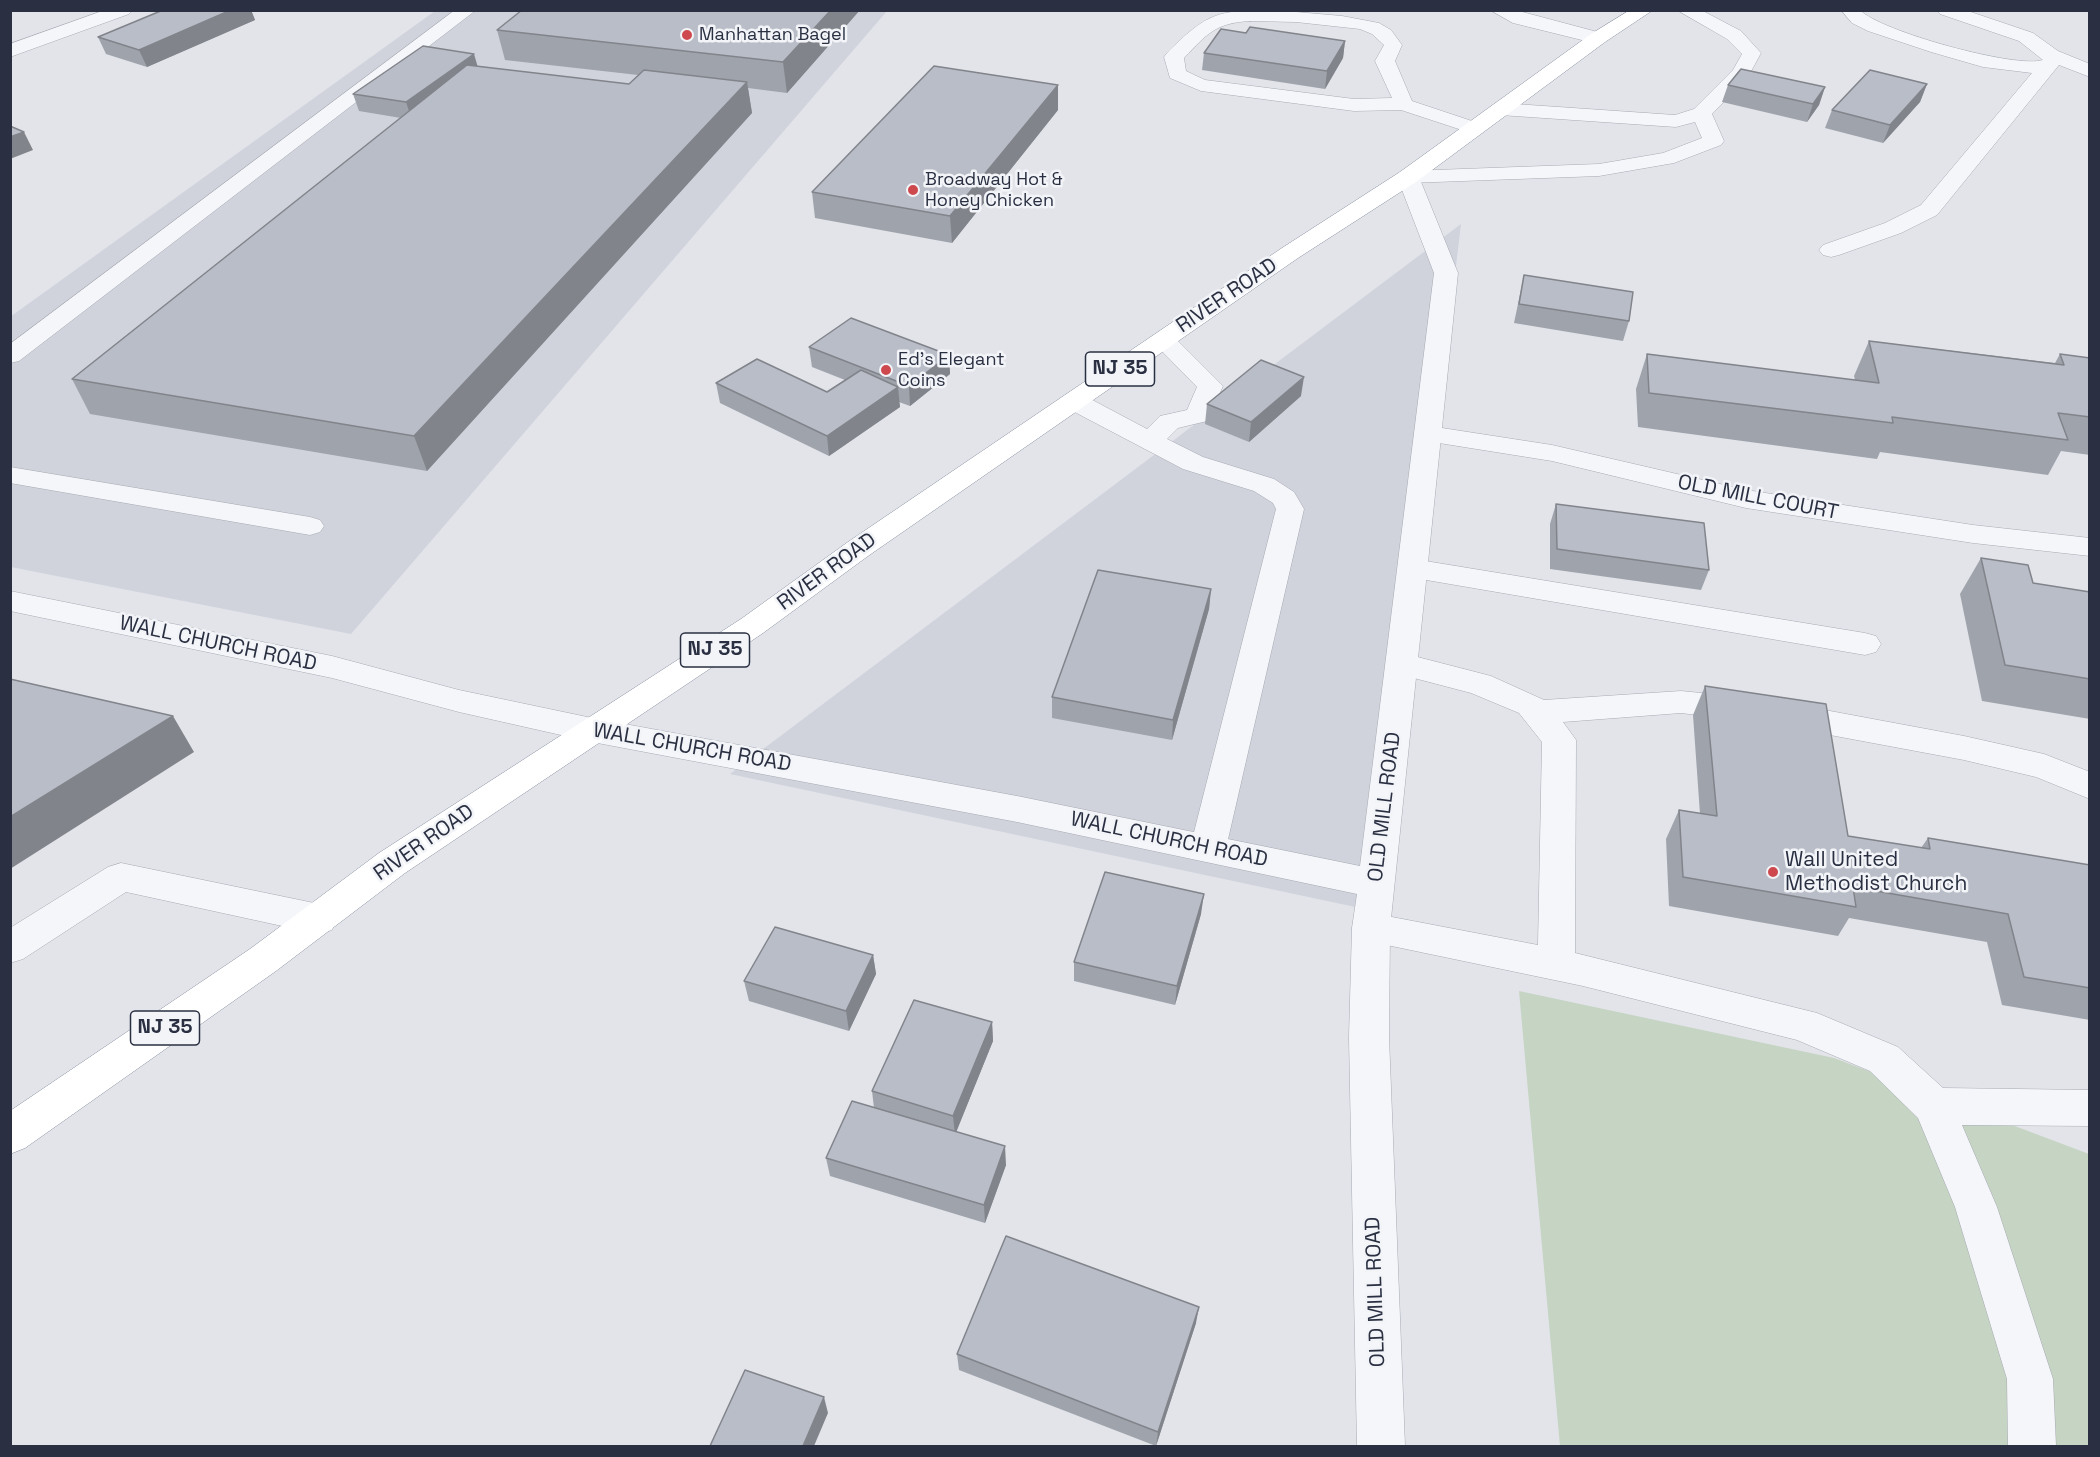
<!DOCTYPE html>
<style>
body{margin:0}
#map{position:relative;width:2100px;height:1457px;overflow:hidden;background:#e2e4ea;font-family:"Space Grotesk",sans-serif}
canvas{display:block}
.frame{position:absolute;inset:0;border:12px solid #2a3042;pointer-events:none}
</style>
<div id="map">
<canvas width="2100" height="1457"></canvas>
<div class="frame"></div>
</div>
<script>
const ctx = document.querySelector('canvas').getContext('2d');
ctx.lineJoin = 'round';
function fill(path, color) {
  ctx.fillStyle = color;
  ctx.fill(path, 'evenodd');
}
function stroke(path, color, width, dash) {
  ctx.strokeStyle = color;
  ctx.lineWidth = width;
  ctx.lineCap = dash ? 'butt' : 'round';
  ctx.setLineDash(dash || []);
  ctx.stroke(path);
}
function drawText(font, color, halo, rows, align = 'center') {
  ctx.font = font + ' "Space Grotesk",sans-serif';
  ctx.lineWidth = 5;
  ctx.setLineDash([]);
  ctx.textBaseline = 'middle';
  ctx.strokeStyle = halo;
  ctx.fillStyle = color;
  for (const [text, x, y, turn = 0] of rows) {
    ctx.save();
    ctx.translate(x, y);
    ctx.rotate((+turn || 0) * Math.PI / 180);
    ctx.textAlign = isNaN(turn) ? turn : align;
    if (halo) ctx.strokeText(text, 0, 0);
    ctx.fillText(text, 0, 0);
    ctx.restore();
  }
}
fill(new Path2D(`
 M435,11H887L351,634L11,567L10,317Z
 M1461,224L1379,912L730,774Z`), '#d0d3dc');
fill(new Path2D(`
 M1519,991L1834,1058L2089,1154V1446H1560Z`), '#c6d4c3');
const service = new Path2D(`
 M455,10H476L19,361L10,363V344Z
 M1273,10L1342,16L1379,23L1391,30L1402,45L1395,61L1412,101L1481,124L1484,128L1481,132L1474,134L1401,110L1354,111L1201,91L1170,78L1164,57L1167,53C1207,13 1217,10 1273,10ZM1250,21L1296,22L1360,29L1372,34L1384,45L1375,61L1392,98L1354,99L1205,80L1186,71L1184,58C1207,34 1215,23 1250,21Z
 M1677,10H1701L1741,31L1761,53L1748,77L1712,114L1724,141L1721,145L1674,163L1599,176L1408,183L1400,182L1397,177L1400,172L1408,171L1599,164L1663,153L1702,138L1695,122L1676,127L1500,115L1493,113L1490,109L1493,105L1500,103L1675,115L1694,109L1733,70L1742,54L1727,39Z
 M1841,10H1860C1879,31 2017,69 2043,60L2019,41L1940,14L1937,10H1965L2033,33L2058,51L2090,64V77L2059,65L1937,215L1901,233L1839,255L1831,257L1823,255L1819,250L1823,245L1885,223L1921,205L2032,73L1983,67L1931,52L1868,31L1852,23Z
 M1163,333L1172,335L1223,386L1207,421L1178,428L1167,439L1203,457L1274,479L1294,492L1304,509L1226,848L1221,858L1208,862L1195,858L1190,848L1276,509L1273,503L1254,491L1183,469L1065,407L1061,401L1065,395L1074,393L1083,395L1147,429L1160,416L1187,410L1197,387L1151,340L1154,335Z
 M10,467L310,517L320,520L324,526L320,532L310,535L10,483Z
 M1413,559L1865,633L1876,636L1881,644L1876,652L1865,655L1403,576L1398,569L1403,562Z
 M1402,653L1491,676L1544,700L1681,691L1771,700L1964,736L2044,754L2090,772V799L2036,777L1964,760L1771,724L1681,713L1563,722L1576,740L1575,953L1817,1013L1898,1047L1943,1088L2090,1090V1126L1962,1125L1997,1207L2053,1379L2056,1446H2008L2007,1379L1955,1207L1918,1118L1870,1071L1797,1040L1583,986L1358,939L1352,928L1358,917L1371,913L1538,945L1542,742L1519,713L1471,693L1391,672L1386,664L1391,656Z
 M121,863L319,904L332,908L337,919L332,930L319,934L126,892L23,959L10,963V928L108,867Z`);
const minor = new Path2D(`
 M105,10H132L129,14L10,57V44Z
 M1429,426L1552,445L1746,490L1973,525L2090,538V556L1973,543L1746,508L1552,461L1420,440L1416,434L1420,428Z`);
const tertiary = new Path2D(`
 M1490,10H1515L1605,34L1607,38L1605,42L1598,44L1513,23Z
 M1408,171L1416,172L1419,177L1458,273L1390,928L1389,1037L1405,1446H1357L1349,1037L1352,928L1357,894L1017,822L592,742L459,712L332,678L10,611V591L332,656L459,690L592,718L1017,796L1360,866L1434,273L1397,177L1400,172Z`);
const trunk = new Path2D(`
 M1630,10H1653L1605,42L1416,182L1298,258L868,556L763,633L405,873L276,971L25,1148L10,1154V1111L250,949L379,853L741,619L848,542L1282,248L1400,172L1591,34Z`);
stroke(service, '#a7aab4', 1);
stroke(minor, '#a7aab4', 1);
stroke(tertiary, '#a7aab4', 1);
stroke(trunk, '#8990a1', 1);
fill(service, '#f5f6f9');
fill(minor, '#f5f6f9');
fill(tertiary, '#f5f6f9');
fill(trunk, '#fff');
fill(new Path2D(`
 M163,10H251L255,20L147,67L106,54L98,37Z
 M522,10H860L787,93L748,88L752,113L427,471L90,414L72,379L401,118L359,111L353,94L477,66L629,84L638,75L505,60L497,30Z
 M1246,33L1345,41L1343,58L1325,89L1202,70L1204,53Z
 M1927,84L1920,102L1883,143L1825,128L1832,110Z
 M1728,85L1825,87L1819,105L1807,122L1722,102Z
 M1058,110L952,243L815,218L812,192Z
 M1524,275L1629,321L1623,341L1514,323Z
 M1869,341L2055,363L2060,354L2090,358V455L2061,451L2048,475L1880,452L1877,459L1638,427L1636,389L1647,354L1855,380L1854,376Z
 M809,347L949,355L950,374L910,406L899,402L900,407L829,456L720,403L716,383L827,392L845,380L812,367Z
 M1301,396L1249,442L1205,424L1207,404Z
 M1556,504L1709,570L1701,590L1550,569V524Z
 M1981,558L2033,583L2087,592L2090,589V719L1982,701L1960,594Z
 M1211,589L1209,609L1172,740L1052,718V697Z
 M1705,686L1848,836L1921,848L1928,838L2090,865V1020L2002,1005L1987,942L1849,918L1838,936L1669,906L1666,839L1679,810L1700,814L1693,715Z
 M1201,914L1175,1005L1074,981V962Z
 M873,955L876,974L849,1031L749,1001L744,981Z
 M992,1022L993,1041L956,1132L1006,1165L985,1223L830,1176L826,1158L874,1108L872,1091Z
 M1196,1323L1156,1446L959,1370L957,1354Z`), '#9fa3ab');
fill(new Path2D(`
 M231,10H251L255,20L147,67L139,50Z
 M831,10H860L787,93L783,62Z
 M1345,41L1343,58L1325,89L1327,71Z
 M474,54L479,71L412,120L406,102Z
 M747,82L752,113L427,471L414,436Z
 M1927,84L1920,102L1883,143L1890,125Z
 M1058,85V110L952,243L950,216Z
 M1825,87L1819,105L1807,122L1813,104Z
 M24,132L33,150L10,159V137Z
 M949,355L950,374L910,406L909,386Z
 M1304,377L1301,396L1249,442L1251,422Z
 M898,387L900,407L829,456L827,436Z
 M1211,589L1209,609L1172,740L1173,720Z
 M173,716L194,752L10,869V817Z
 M1204,894L1201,914L1175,1005L1177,986Z
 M873,955L876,974L849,1031L846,1011Z
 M992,1022L993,1041L955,1135L953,1116Z
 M1005,1146L1006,1165L985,1223L984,1205Z
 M1199,1307L1196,1323L1156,1446L1158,1432Z
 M824,1397L828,1413L814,1446H803Z`), '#82848b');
const building = new Path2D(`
 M163,10H231L139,50L98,37Z
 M522,10H831L783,62L497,30Z
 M1250,27L1345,41L1327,71L1204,53L1221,29L1246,33Z
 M423,46L474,54L406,102L353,94Z
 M467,65L629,84L644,70L747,82L414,436L72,379Z
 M934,66L1058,85L950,216L812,192Z
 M1741,69L1825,87L1813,104L1728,85Z
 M1870,70L1927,84L1890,125L1832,110Z
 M10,126L24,132L10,137Z
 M1524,275L1633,292L1629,321L1519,304Z
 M851,318L949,355L909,386L809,347Z
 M1869,341L2064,365L2060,354L2090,358V417L2058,413L2068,440L1892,417L1893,423L1649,393L1647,354L1879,383Z
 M757,359L827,392L861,370L898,387L827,436L716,383Z
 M1261,360L1304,377L1251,422L1207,404Z
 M1556,504L1704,523L1709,570L1557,549Z
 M1981,558L2028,565L2033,583L2090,592V679L2005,665Z
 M1098,570L1211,589L1173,720L1052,697Z
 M10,679L173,716L10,817Z
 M1705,686L1826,704L1848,836L1930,849L1928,838L2090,865V988L2024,977L2008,914L1853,887L1856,907L1683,877L1679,810L1717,816Z
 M1105,872L1204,894L1177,986L1074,962Z
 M775,927L873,955L846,1011L744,981Z
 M914,1000L992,1022L953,1116L872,1091Z
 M852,1101L1005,1146L984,1205L826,1158Z
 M1006,1236L1199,1307L1158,1432L957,1354Z
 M745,1370L824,1397L803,1446H710Z`);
fill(building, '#b9bdc7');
stroke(building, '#82848b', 1.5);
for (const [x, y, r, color] of [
 [687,35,6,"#ce494d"],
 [913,190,6,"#ce494d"],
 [886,370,6,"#ce494d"],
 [1773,872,6,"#ce494d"]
]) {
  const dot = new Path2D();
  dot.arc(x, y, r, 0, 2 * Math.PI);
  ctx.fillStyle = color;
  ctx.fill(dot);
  stroke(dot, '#f2f4f8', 2);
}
drawText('18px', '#2a3042', '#f2f4f8', [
 ["Manhattan Bagel",699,35],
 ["Broadway Hot &",925,180],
 ["Honey Chicken",925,201],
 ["Ed's Elegant",898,360],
 ["Coins",898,381]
], 'left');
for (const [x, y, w] of [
 [1120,369,69],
 [715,650,69],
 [165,1028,69]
]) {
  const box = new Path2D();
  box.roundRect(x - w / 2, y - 17, w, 34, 4.5);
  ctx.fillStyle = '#f2f4f8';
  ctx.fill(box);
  stroke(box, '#2a3042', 1.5);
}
drawText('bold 20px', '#2a3042', null, [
 ["NJ 35",1120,369],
 ["NJ 35",715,650],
 ["NJ 35",165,1028]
]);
drawText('21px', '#2a3042', '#f2f4f8', [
 ["RIVER ROAD",1227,296,-34],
 ["OLD MILL COURT",1758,498,11],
 ["RIVER ROAD",827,572,-36],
 ["WALL CHURCH ROAD",218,644,12],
 ["WALL CHURCH ROAD",692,748,10],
 ["OLD MILL ROAD",1385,807,-83],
 ["WALL CHURCH ROAD",1169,840,12],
 ["RIVER ROAD",424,843,-35],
 ["OLD MILL ROAD",1376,1292,-92]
]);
drawText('21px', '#2a3042', '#f2f4f8', [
 ["Wall United",1785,860],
 ["Methodist Church",1785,884]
], 'left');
</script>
